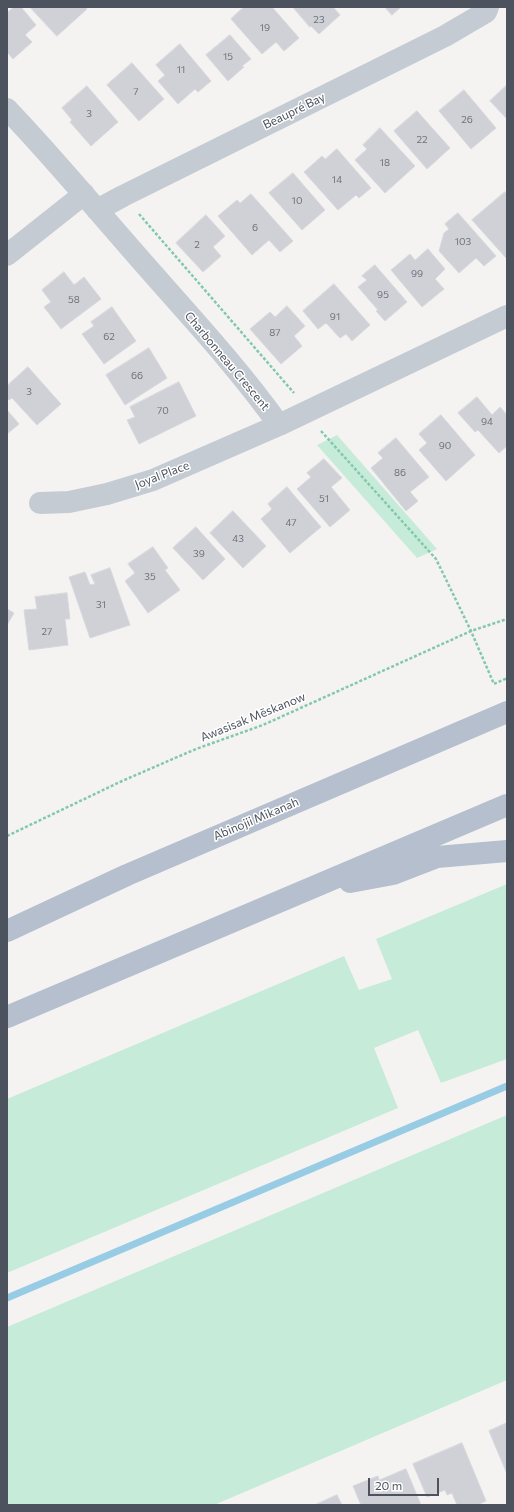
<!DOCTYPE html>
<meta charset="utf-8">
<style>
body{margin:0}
#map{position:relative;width:514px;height:1512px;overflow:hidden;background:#f4f3f2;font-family:Commissioner,sans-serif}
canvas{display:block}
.frame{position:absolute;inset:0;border:8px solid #4c535e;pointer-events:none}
.scale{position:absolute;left:368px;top:1478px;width:71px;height:18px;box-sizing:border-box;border:2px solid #4c535e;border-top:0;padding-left:5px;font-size:12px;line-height:14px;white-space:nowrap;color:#4c535e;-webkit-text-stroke:3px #fff;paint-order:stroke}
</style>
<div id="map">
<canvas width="514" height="1512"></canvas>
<div class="frame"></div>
<div class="scale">20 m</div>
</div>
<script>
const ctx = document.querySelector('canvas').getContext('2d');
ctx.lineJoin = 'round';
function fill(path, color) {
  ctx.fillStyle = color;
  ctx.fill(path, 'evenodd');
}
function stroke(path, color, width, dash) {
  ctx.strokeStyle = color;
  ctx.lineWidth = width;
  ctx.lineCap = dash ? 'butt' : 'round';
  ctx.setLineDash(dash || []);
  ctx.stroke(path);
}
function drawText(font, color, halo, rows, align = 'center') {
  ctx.font = font + ' Commissioner,sans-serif';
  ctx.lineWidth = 3;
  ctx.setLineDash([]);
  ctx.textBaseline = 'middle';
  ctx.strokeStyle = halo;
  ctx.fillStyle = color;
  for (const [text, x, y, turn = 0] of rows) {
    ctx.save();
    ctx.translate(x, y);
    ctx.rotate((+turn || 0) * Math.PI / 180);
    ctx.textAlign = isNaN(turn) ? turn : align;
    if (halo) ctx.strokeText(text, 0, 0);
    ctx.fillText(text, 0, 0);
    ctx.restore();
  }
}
fill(new Path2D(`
 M337,435L437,549L417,558L317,445Z
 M507,884V1059L441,1083L418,1030L374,1048L398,1108L7,1273V1099L344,956L359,990L392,979L376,939Z
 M507,1115V1380L214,1505H7V1327Z`), '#c6ecd9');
stroke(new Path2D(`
 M7,1298L507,1086`), '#98cce5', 7);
const building = new Path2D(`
 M14,7H21L36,25L25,35L32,42L13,59L7,52V13Z
 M30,7H85L87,9L57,36Z
 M244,7H272L299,38L284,51L276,42L262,54L231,19Z
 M293,7H333L340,15L319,34L311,26L310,27Z
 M385,7H401L392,15Z
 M230,35L251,59L242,66L244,67L228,81L206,55Z
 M180,44L211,81L198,92L195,89L178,104L158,81L165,75L156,65Z
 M132,63L164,99L139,121L107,85Z
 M507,85V119L490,101Z
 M87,86L118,122L91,146L70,122L72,120L62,108Z
 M464,90L496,128L471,149L439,111Z
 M417,111L450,148L427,169L394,131Z
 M380,128L415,166L385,193L355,160L367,149L363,145Z
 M337,149L371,188L359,198L356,195L338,210L304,172L322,156L325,159Z
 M293,173L325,210L302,230L269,193Z
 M505,192L507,194V259L472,220Z
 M251,194L293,241L280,252L269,240L252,255L218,216L237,200L240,203Z
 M458,213L496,256L484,266L476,258L459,273L439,251L444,233L449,229L445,224Z
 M206,215L225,236L213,247L221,256L203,272L176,243Z
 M428,249L445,269L435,279L444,289L422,307L391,270L410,254L415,260Z
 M375,265L407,302L385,321L376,311L378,310L358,287L367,280L362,276Z
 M64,272L74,285L84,277L101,299L61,329L44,307L51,302L42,290Z
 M334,284L370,325L352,341L346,334L340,338L326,323L318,329L303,311Z
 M287,306L305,326L294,336L302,346L281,364L250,329L270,312L275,317Z
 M112,307L136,341L104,364L82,334L94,326L91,322Z
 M149,348L167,378L125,405L106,375Z
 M28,367L61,404L37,425L12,398L9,400L7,398V386Z
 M179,382L196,416L139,444L127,420L135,417L130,407Z
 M477,397L492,415L500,407L507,415V446L499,453L478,430L475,432L458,413Z
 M7,410L19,424L7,434Z
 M441,415L475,455L446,481L419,450L427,443L419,434Z
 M396,438L429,477L410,492L418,501L406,511L371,468L383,458L378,453Z
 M324,459L342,478L331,487L350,510L330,527L297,489L311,477L307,473Z
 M287,487L321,527L290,553L261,519L272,509L268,504Z
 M233,511L266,546L243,568L210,533Z
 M196,527L225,559L203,580L173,548Z
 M153,547L168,568L165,570L180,590L148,613L125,581L135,573L128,564Z
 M110,568L130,625L90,638L69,577L85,572L90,585L95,584L91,575Z
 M67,593L70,619H65L68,645L29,650L24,610L37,609L35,597Z
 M7,609L14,613L7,625Z
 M507,1423V1474L489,1431Z
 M462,1443L486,1501L477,1505H457L452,1493L447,1495L445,1490L427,1497L413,1464Z
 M406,1469L421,1505H361L353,1486L378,1476L379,1480Z
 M337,1495L342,1505H315Z`);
fill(building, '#d0d1d6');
stroke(building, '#d7d8dd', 1);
stroke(new Path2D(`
 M139,214L294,393
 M321,431L436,559L471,631L494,684L507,678
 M7,836L122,781L196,749L263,725L471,631L507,619`), '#81c8ad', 2.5, [3, 2]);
stroke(new Path2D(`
 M7,109C53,157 95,208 139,258C187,313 237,366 279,425
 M97,210L123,196L445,36L486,12L488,7
 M7,255L84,194
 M40,503L69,502L107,494L153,480L279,425L507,316`), '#c5cbd2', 22);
stroke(new Path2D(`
 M350,882L393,874L437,857L507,851
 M7,931L127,875L507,712
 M7,1017L507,805`), '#b5bfce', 22);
drawText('10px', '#6d727c', null, [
 ["23",319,20],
 ["19",265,28],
 ["15",228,57],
 ["11",181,70],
 ["7",136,92],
 ["3",89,114],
 ["26",467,120],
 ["22",422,140],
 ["18",385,163],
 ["14",337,180],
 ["10",297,201],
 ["6",255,228],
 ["103",463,242],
 ["2",197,245],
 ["99",417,274],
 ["95",383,295],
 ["58",74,300],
 ["91",335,317],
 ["87",275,333],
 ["62",109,337],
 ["66",137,376],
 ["3",29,392],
 ["70",163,411],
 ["94",487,422],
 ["90",445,446],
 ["86",400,473],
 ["51",324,499],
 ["47",291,523],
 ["43",238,539],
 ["39",199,554],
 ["35",150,577],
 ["31",101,605],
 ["27",47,632]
]);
drawText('12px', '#4c535e', '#fff', [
 ["Beaupré Bay",294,111,-26],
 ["Charbonneau Crescent",227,361,50],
 ["Joyal Place",162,475,-21],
 ["Awasisak Mēskanow",253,717,-22],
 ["Abinojii Mikanah",256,819,-23]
]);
</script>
